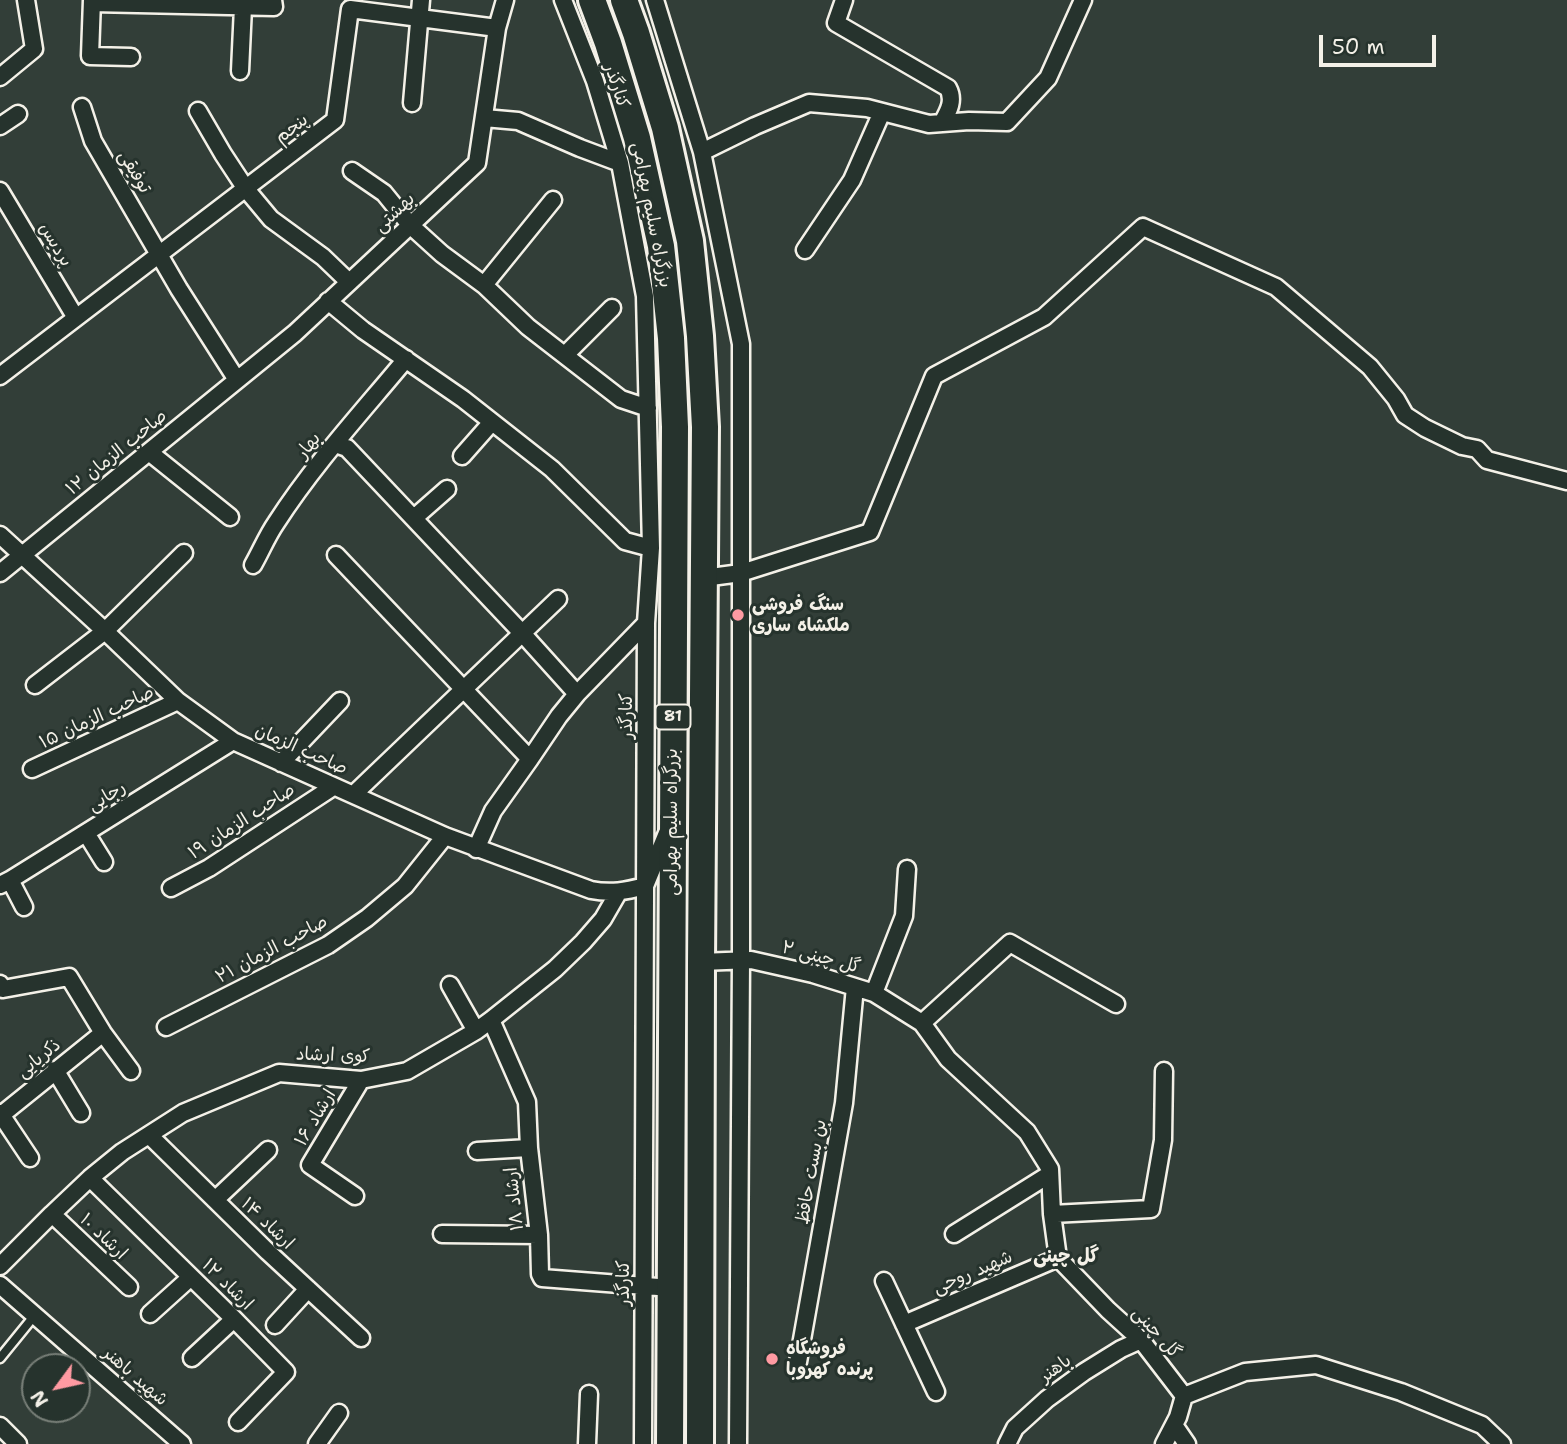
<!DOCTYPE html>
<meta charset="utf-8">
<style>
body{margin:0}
#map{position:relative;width:1567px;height:1444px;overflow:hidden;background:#323e38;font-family:"Shantell Sans",sans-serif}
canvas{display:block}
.north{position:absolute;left:21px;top:1353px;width:70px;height:70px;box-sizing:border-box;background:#26332d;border:2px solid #787f78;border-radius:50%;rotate:237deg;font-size:19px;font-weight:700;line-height:28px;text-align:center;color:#f4f1e8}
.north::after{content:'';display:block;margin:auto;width:24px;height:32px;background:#ff9aa2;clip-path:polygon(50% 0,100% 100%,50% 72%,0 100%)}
.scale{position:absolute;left:1319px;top:35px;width:117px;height:32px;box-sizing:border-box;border:4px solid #f4f1e8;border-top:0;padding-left:9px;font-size:21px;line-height:24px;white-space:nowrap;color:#f4f1e8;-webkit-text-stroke:5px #26332d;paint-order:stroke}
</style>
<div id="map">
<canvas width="1567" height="1444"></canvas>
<div class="north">N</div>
<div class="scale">50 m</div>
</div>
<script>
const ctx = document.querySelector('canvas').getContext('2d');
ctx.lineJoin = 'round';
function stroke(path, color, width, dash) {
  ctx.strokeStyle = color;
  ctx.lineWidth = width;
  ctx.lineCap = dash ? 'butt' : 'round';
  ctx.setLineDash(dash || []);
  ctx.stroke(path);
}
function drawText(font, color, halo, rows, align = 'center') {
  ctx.font = font + ' "Shantell Sans","Playpen Sans Arabic",sans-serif';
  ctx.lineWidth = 6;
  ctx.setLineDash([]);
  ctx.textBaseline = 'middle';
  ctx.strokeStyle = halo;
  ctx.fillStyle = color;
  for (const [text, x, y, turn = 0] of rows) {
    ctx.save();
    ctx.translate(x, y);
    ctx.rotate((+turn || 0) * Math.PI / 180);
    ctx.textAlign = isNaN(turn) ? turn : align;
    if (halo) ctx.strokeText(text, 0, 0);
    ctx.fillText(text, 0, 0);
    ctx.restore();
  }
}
const service = new Path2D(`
 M0,1358L35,1315
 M65,1367L77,1352`);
const minor = new Path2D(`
 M92,0L90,56L131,57
 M563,0L595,81L620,163L645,296L651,548L646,623L643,1444
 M655,0L702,152L741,344V960L738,1444
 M844,0L836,23L948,88C955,101 948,112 942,123
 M92,3L274,7L273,0
 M240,71L243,7
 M0,77L34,49L26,0
 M412,103L421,0
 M82,107L93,141L179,289L237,380
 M198,111L223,154L246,189L271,219L323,257L349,282
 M484,118L518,121L580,148L620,163
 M0,126L18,114
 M702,152L755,126L809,103L867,108L929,124L969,121L1007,122L1048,78L1083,0
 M352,171L384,193L410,225L442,254L484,285L528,327L621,399L648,408
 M0,191L76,318
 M805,250L852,180L882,112
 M484,285L553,200
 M328,301L363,330L463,399L552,469L625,541L651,548
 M565,355L612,308
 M0,376L335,120L350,9L497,28L505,0
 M335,444L347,448L522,633L577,694
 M149,452L230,517
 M462,456L492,422
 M414,518L447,489
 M0,535L105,631L178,701L233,741L445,836L591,890C611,894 626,891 645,886L667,833
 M336,555L530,759
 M253,565C261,551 267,536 276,523C314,464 362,412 406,359
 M0,573L295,333L477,163L497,28
 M703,578L741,573L870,532L934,376L1044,317L1143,227L1276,287L1370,367L1396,399L1405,415L1425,428L1462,446L1477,449L1487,460L1567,481
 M35,685L105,631L184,553
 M281,763L340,701
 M32,769L178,701
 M354,794L558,599
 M86,833L104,862
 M476,849L493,811L530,759L559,716L577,694L646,623
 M10,880L24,907
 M0,885L10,880L233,741
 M171,888L209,868L333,787
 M701,962L751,960L813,974L874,993L922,1023L948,1059L1027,1132L1050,1169L1052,1214L1058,1258L1108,1310L1141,1340L1184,1396
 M0,984L3,989L69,977L103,1033L131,1071
 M450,985L476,1031
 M874,993L904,916L907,869
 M491,1020L527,1102L529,1148L539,1235L540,1274L542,1278L671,1288
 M922,1023L1010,943L1116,1004
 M166,1027L328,945L367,918L405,886L445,836
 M55,1070L81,1113
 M0,1113L30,1158
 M0,1116L103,1033
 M149,1135L268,1252L361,1338
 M477,1151L529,1148
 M90,1178L234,1319L286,1372L238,1422
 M355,1196L310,1165L361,1080
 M215,1200L268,1150
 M52,1214L129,1287
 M1052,1214L1151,1209L1163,1140L1164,1071
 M442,1234L539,1235
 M954,1234L1050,1174
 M0,1266L52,1214L90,1178L122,1152L183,1113L279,1073L361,1080L407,1071L476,1031L491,1020L555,969L583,942L603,919L618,893
 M884,1281L936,1392
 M0,1285L182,1444
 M150,1314L191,1277
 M904,1324L1058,1258
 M275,1325L308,1289
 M192,1358L234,1319
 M798,1362L844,1103L855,987
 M1184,1396L1245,1372L1316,1365L1401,1392L1482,1425L1502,1444
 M1174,1425L1187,1444
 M0,1426L18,1444
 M317,1444L339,1413
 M587,1444L589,1394
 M1007,1444L1015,1428L1047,1399L1084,1372L1121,1349L1141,1340
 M1164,1444L1178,1417L1184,1396`);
const trunk = new Path2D(`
 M592,0L608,43L637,138L661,246L671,338L675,427L670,1444
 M624,0L636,33L665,128L690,241L700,336L705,427L701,962L700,1444`);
stroke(service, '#f4f1e8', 13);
stroke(minor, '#f4f1e8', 21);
stroke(trunk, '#f4f1e8', 32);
stroke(service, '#26332d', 8);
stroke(minor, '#26332d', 16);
stroke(trunk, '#26332d', 26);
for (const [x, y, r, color] of [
 [738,615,7,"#ff9aa2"],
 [772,1359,7,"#ff9aa2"]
]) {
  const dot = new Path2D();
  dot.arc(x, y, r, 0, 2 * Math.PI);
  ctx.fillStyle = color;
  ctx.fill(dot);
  stroke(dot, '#26332d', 2.5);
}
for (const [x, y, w] of [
 [673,717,35]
]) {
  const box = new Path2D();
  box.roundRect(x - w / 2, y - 12.5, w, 25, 5);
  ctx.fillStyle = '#26332d';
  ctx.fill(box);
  stroke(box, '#f4f1e8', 2);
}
drawText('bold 16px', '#f4f1e8', null, [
 ["81",673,717]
]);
drawText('18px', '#f4f1e8', '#26332d', [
 ["کنارگذر",616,86,72],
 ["پنجم",292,129,-37],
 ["توفیقی",134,172,59],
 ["بهشتی",395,213,-43],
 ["بزرگراه سلیم بهرامی",651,215,79],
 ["پردیس",55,245,59],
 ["بهار",309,446,-52],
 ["صاحب الزمان ۱۲",117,453,-39],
 ["کنارگذر",627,716,-90],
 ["صاحب الزمان ۱۵",97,718,-25],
 ["صاحب الزمان",301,750,24],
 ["رجایی",107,797,-32],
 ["صاحب الزمان ۱۹",242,822,-33],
 ["بزرگراه سلیم بهرامی",672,822,-90],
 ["صاحب الزمان ۲۱",272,950,-28],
 ["گل چینی ۲",821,958,15],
 ["کوی ارشاد",333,1056,2],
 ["ذکریایی",39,1059,-39],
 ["ارشاد ۱۶",316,1118,-59],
 ["بن بست حافظ",812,1172,-80],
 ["ارشاد ۱۸",515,1199,-96],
 ["ارشاد ۱۴",267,1224,44],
 ["ارشاد ۱۰",103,1237,44],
 ["شهید روحی",973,1273,-23],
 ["کنارگذر",624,1283,-90],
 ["ارشاد ۱۲",227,1285,45],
 ["گل چینی",1156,1333,48],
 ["باهنر",1056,1369,-36],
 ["شهید باهنر",135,1377,41]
]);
drawText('bold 18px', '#f4f1e8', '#26332d', [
 ["سنگ فروشی",752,605],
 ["ملکشاه ساری",752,626],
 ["فروشگاه",786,1349],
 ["پرنده کهروبا",786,1370]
], 'left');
drawText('bold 19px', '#f4f1e8', '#26332d', [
 ["گل چینی",1066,1257]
]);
</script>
